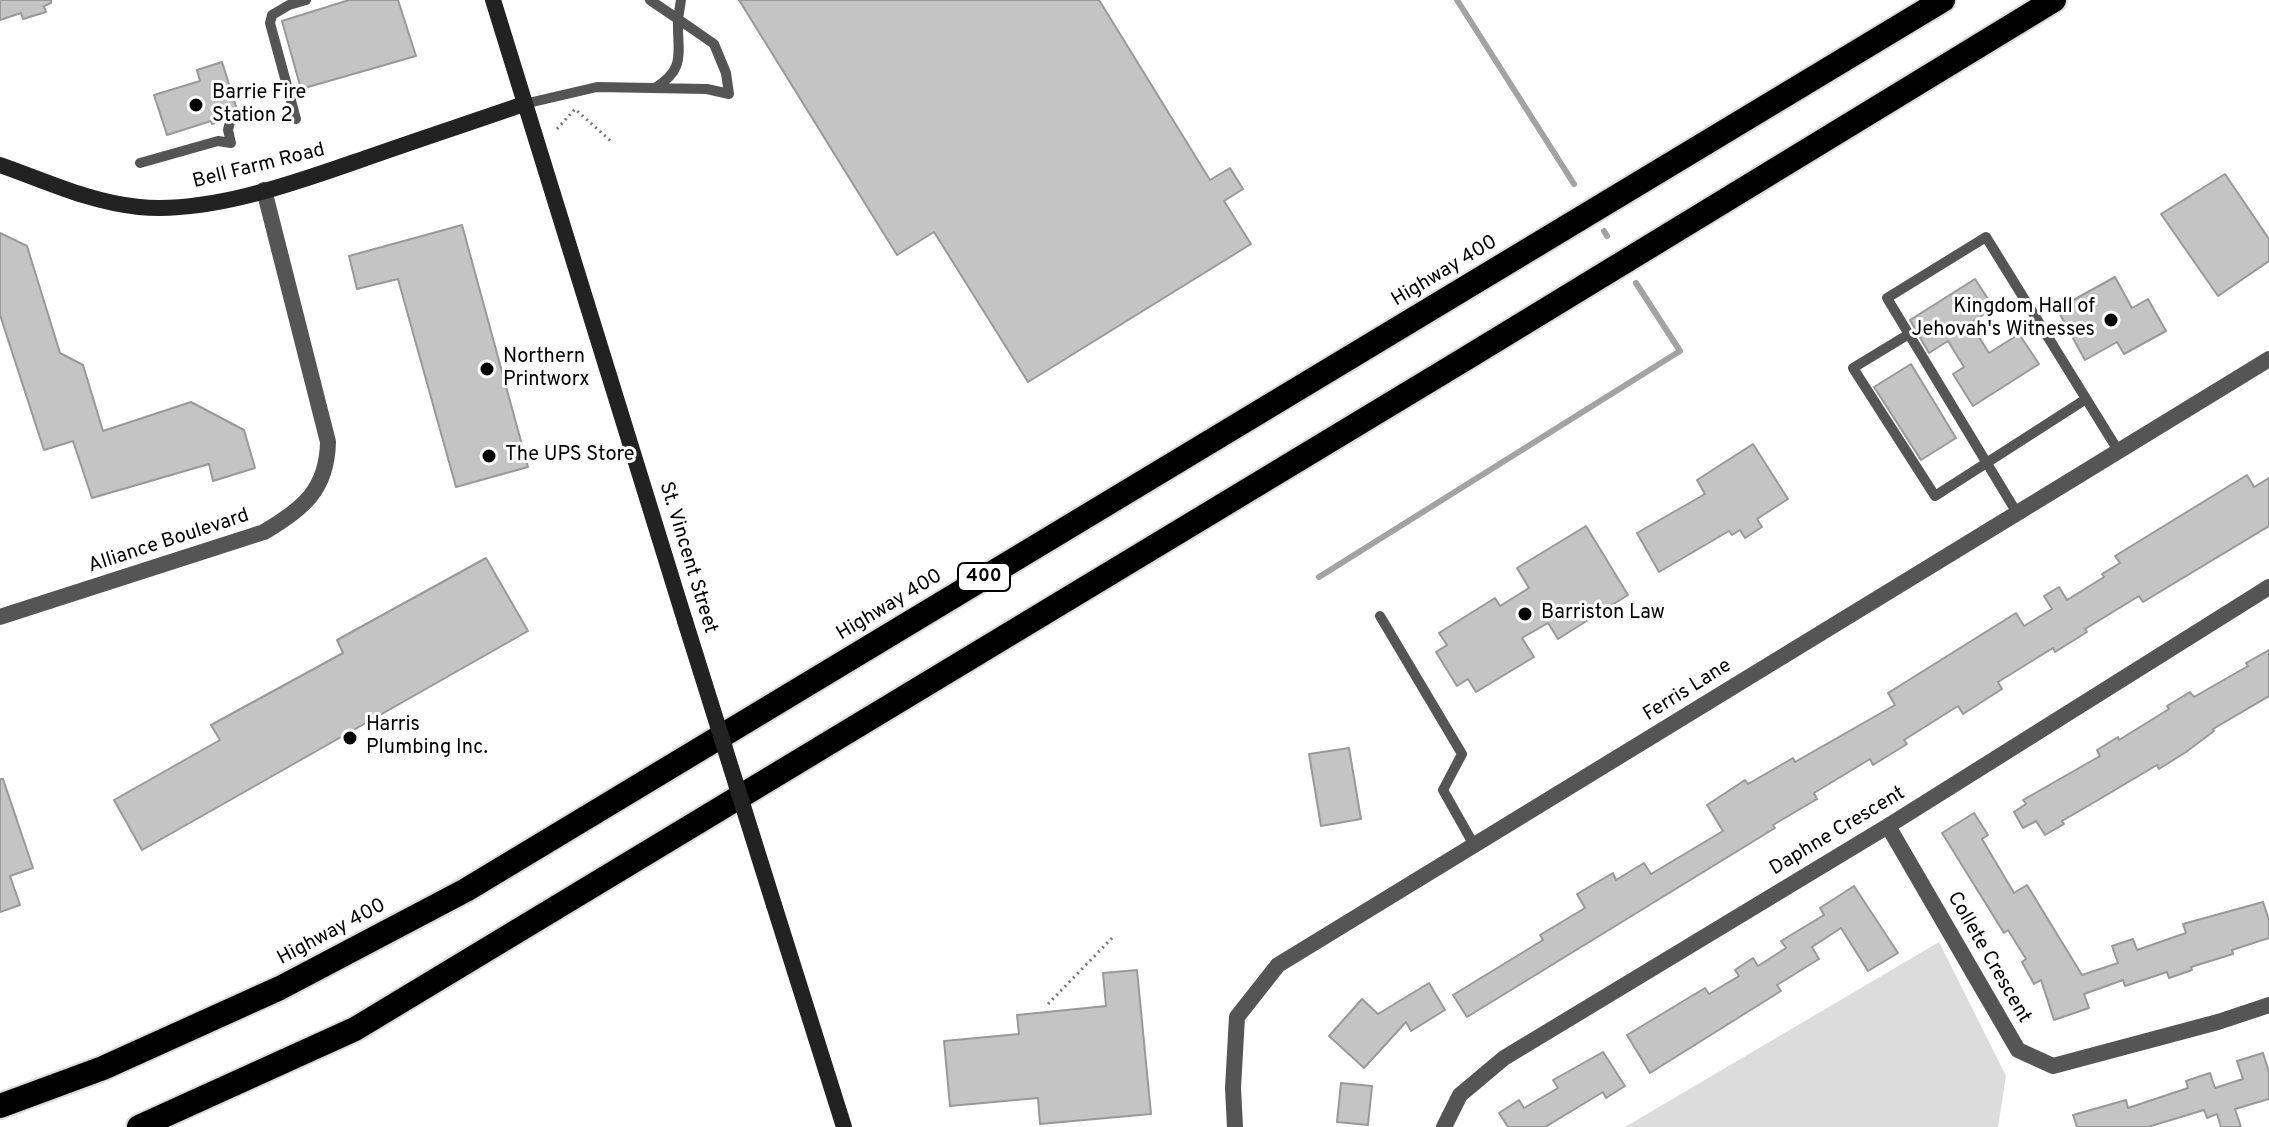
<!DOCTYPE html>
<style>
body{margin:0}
canvas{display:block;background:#fff}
</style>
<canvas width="2269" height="1127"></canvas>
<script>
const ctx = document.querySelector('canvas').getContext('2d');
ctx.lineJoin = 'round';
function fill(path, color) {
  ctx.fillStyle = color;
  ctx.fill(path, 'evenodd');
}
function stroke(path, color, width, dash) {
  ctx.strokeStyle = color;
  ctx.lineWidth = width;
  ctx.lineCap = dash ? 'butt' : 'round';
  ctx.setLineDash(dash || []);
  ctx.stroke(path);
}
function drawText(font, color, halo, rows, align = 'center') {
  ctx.font = font + ' Overpass,sans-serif';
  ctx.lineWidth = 6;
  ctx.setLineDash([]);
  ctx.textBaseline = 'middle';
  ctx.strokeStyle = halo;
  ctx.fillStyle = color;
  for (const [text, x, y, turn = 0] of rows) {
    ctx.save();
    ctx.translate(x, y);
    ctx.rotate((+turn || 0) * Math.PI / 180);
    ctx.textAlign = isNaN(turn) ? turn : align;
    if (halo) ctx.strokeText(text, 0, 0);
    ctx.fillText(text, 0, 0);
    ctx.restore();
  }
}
fill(new Path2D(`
 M1939,942L2006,1076L1998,1127H1625Z`), '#dcdcdc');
stroke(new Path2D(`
 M1457,0L1574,184
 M1604,231L1607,236
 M1319,577L1680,351L1636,283`), '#a3a3a3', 6);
const building = new Path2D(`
 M0,0H51V3L44,6L46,12L23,19L21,13L0,20Z
 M349,0H398L416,56L301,89L282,21Z
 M739,0H1099L1210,180L1230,168L1243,189L1224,201L1251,244L1028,382L934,232L897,255Z
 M222,62L239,116L230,110L225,113L222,121L212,124L211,121L167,135L154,95L200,81L197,70Z
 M2225,174L2269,239V261L2218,296L2161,214Z
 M462,225L528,467L456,487L398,279L357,289L349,256Z
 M0,233L27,246L60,353L83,365L103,431L191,402L244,430L255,468L213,481L209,464L92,498L73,441L44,450L0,315Z
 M2115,277L2132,308L2148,299L2166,331L2124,354L2117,342L2085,360L2057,309Z
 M1975,279L1994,308L1970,323L1989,353L2019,334L2039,364L1973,406L1953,374L1964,367L1948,341L1929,353L1910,320Z
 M1911,364L1956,438L1921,460L1874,387Z
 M1753,444L1788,499L1757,519L1762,527L1745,538L1740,530L1732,535L1729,531L1659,572L1637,533L1705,494L1697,480Z
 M2247,475L2254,487L2269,478V526L2143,602L2139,596L2085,629L2087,632L2055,652L2053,648L1998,682L2002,689L1963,714L1958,706L1904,740L1907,744L1873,765L1870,759L1814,793L1817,799L1773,825L1775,828L1467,1017L1453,995L1543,940L1540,935L1585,908L1577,894L1613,873L1616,880L1644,863L1651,874L1723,831L1707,805L1745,780L1748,784L1793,758L1795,762L1895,705L1888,693L2016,613L2024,626L2052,609L2044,596L2059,587L2067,600L2104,577L2102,574L2120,563L2115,556Z
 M1586,526L1628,595L1558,639L1548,623L1522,638L1534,657L1476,692L1468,679L1457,686L1436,652L1447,645L1439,633L1495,598L1500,606L1529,588L1517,568Z
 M486,558L528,631L142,850L114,800L220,740L211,725L343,653L337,640Z
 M2269,650V696L2213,729L2214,731L2186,752L2159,769L2157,765L2093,803L2062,821L2064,824L2045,835L2036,821L2023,828L2014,812L2026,804L2023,800L2100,756L2097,750L2118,737L2119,740L2169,709L2167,706L2190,692L2194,697L2248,666L2246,663Z
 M1349,748L1361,819L1321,826L1309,754Z
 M0,779H3L33,868L10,876L20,905L0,912Z
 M1974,813L1988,835L1982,839L2014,893L2027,885L2082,975L2118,963L2112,946L2133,939L2137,950L2186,933L2183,924L2263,902L2269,920V938L2232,950L2233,954L2191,967L2192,970L2169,978L2167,972L2125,986L2123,980L2084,994L2089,1008L2054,1020L2041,980L2034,984L2022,962L2026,959L2008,930L2004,933L1942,833Z
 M1854,886L1898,953L1868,971L1841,928L1812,947L1819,959L1777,985L1781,991L1650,1073L1627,1035L1705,988L1709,994L1739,976L1735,970L1753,958L1758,966L1786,948L1781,941L1824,915L1820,908Z
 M1137,970L1151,1114L1040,1124L1038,1098L950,1106L944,1041L1019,1034L1017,1015L1106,1006L1103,973Z
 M1429,983L1445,1010L1411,1031L1406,1022L1364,1068L1329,1036L1362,999L1378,1014Z
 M1603,1052L1625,1086L1606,1098L1603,1092L1545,1127H1508L1499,1113L1519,1100L1524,1108L1558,1088L1553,1080Z
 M2263,1053L2269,1072V1099L2235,1109L2241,1127H2221L2217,1114L2207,1118L2204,1110L2148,1127H2077L2073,1115L2126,1100L2128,1108L2188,1088L2186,1081L2210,1073L2215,1088L2243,1079L2237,1061Z
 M1341,1083L1372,1086L1368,1125L1337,1122Z`);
fill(building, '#c4c4c4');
stroke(building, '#999', 2);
const highway = new Path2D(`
 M0,1106L103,1068L280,988L466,890L1943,0
 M139,1127L355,1029L1465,359L2054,0`);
stroke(highway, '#dbdbdb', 28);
stroke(new Path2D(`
 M557,129L575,109L612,142
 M1048,1004L1113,937`), '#777', 3, [2, 4]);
stroke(new Path2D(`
 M650,0L678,19C677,53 687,68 655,88
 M524,104L597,87L707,89L729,94L726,73L714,44L678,19L681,0
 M296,119L270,23L272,15L289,5L306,0
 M140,163L218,141L231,143L228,130L231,118
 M1909,334L1853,368L1935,496L2086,399
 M2017,513L1887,298L1986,237L2119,452
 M1380,616L1462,754L1443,790L1474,845`), '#555', 10);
stroke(new Path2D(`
 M0,617L264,532C303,509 327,490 328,442L264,190
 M1888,826L2018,1050L2053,1066L2218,1022L2269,1005
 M1235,1127L1233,1088L1237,1017L1278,965L2269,359
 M1444,1127L1460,1095L1504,1058L1888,826L2269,587`), '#555', 16);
stroke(new Path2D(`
 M493,0L685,621
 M0,165C46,181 89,202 139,207C212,214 300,181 369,157C420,139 472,122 524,104
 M774,905L844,1127`), '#222', 16);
stroke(highway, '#000', 24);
stroke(new Path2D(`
 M685,621L774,905`), '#222', 16);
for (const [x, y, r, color] of [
 [196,105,8,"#000"],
 [2111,320,8,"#000"],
 [487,369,8,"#000"],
 [489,456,8,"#000"],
 [1525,614,8,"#000"],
 [350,738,8,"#000"]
]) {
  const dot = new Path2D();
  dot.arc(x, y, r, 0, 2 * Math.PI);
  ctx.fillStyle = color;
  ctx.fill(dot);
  stroke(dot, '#fff', 3);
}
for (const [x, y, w] of [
 [984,577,52]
]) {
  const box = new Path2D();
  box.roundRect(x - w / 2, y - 14, w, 28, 6);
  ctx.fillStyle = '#fff';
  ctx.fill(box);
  stroke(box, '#000', 2);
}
drawText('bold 18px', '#000', null, [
 ["400",984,577]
]);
drawText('20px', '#000', '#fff', [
 ["Barrie Fire",212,94],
 ["Station 2",212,117],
 ["Kingdom Hall of",2095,308,"right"],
 ["Jehovah's Witnesses",2095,331,"right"],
 ["Northern",503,358],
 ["Printworx",503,381],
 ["The UPS Store",505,456],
 ["Barriston Law",1541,614],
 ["Harris",366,726],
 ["Plumbing Inc.",366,749]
], 'left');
drawText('20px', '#000', '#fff', [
 ["Bell Farm Road",259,167,-14],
 ["Highway 400",1445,272,-31],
 ["Alliance Boulevard",169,542,-18],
 ["St. Vincent Street",687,558,73],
 ["Highway 400",890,606,-31],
 ["Ferris Lane",1688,691,-32],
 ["Daphne Crescent",1838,832,-31],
 ["Highway 400",332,933,-28],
 ["Collete Crescent",1988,958,60]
]);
</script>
